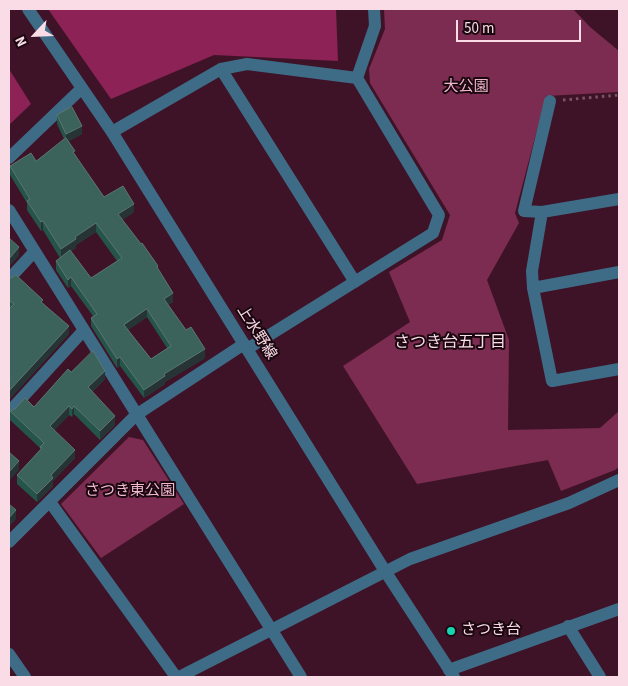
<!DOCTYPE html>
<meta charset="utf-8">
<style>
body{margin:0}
#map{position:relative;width:628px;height:686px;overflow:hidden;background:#3f1327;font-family:"Source Sans 3",sans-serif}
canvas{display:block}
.frame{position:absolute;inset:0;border:10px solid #fadce6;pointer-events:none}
.north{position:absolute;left:10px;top:10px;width:50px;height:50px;-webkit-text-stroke:4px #1a070f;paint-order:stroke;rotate:245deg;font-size:14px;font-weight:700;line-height:20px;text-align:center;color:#fadce6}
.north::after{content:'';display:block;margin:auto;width:18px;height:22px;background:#fadce6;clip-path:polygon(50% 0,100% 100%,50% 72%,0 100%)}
.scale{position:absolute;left:456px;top:20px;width:125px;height:22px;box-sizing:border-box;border:2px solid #fadce6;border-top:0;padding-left:6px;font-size:15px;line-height:18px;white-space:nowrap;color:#fadce6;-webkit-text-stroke:4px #1a070f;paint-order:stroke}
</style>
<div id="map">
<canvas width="628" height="686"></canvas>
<div class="frame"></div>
<div class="north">N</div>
<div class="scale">50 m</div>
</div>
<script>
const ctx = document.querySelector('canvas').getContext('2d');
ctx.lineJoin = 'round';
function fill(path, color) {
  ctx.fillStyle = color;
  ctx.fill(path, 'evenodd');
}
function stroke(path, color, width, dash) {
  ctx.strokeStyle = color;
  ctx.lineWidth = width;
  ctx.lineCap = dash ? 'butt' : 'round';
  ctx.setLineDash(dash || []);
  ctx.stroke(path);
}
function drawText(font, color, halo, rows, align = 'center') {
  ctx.font = font + ' "Source Sans 3","Noto Sans JP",sans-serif';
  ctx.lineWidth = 4;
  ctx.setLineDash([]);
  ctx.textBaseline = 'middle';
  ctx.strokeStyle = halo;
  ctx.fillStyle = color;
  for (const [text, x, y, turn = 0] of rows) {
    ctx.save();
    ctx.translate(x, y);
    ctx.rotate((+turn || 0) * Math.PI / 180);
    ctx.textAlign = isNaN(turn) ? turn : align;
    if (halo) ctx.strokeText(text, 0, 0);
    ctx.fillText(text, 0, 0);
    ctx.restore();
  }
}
fill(new Path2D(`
 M384,9H573L590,27L619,51V92L546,96L515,213L519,223L487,280L509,340L508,430L600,428L619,411V467L615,470L561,491L548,460L417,484L343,366L410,322L389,272L442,240L450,215L370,83L369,69L385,29Z
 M129,437L143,440L184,504L101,558L61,504Z`), '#7c2c50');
fill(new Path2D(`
 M48,9H336L338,61L214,55L111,99Z
 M9,69L31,104L9,125Z`), '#8c2256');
stroke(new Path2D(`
 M563,100L619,95`), '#7b5465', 3, [2.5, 4]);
stroke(new Path2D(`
 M221,69L355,282
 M357,78L375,26L374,9
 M550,101L524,211L542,212L619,199
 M112,132L221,69L247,64L357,78
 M9,158L81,89
 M9,210L301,677
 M542,212L532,271L533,288L552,381L619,369
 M9,279L34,252
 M533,288L619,272
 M247,349L433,233L439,215L357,78
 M9,412L84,330
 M50,502L176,677
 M9,542L136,415L244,344
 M568,626L600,677
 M449,670L619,609`), '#3e6c87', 12);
stroke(new Path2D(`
 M28,9L112,132L385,571L454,677
 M9,654L25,677
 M179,677L410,559L569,503L619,480`), '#3e6c87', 12);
fill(new Path2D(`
 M57,115L82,134L69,141L75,156L104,197L134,212L122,220L158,269L173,302L168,305L205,358L165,382V384L144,398L120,366L117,368L91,326V318L93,316L71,286L68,288L56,270V261L60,258L43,230L41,231L27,210V203L10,175V166L36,161L64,139L57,124ZM96,232L117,261L91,278L71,251L76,248V245ZM147,317L167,348L151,359L128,330Z
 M9,277L43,303L69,334L9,400Z
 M71,372L105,379L92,392L115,425L100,440L74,414L72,417L69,415L54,430L75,458L53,481V486L37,502L17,484V475L40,450V448L10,420V411L34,407Z`), '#25544a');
fill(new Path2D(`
 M82,126V134L66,143V134Z
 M134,204V212L118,223V214Z
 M43,221V230L41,231V222Z
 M96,223V232L76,245V248L61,258V249L75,237Z
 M19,247V256L9,267V259Z
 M71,277V286L68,288V280Z
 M173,293V302L164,307V299Z
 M147,309V317L124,333V325Z
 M69,326V334L9,400V391Z
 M205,349V358L165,382V384L144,398V390L164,374Z
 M120,357V366L117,368V359Z
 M105,371V379L88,396V387Z
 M69,406V415L50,435V426Z
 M74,406V414L72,417V409Z
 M115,416V425L100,440V431Z
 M75,450V458L53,481V486L37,502V494L51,475Z
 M19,461V470L9,481V472Z
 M16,510V519L9,527V518Z`), '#263435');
const building = new Path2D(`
 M72,107L82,126L66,134L57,115Z
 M66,138L75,151L73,152L104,197L123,186L134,204L118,214L141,244L142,243L158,266L157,267L173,293L164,299L186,330L191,327L205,349L164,374L165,376L144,390L120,357L117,359L91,318L97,314L71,277L68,280L56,261L70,250L91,278L122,258L96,223L75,237L76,239L61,249L43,221L41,222L27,201L30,199L10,166L31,153L36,161ZM147,309L171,346L151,359L124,325Z
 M9,238L19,247L9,259Z
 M16,275L43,300L41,302L69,326L9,391V309L14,304L9,300V277L11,278Z
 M93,351L105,371L88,387L115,416L100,431L74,406L72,409L69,406L50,426L75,450L51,475L53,478L37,494L17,475L42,448L40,447L44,443L10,411L15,409L25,398L34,407L68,369L71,372Z
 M9,452L19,461L9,472Z
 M9,504L16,510L9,518Z`);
fill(building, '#3c635b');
stroke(building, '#5a7670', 1);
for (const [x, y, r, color] of [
 [451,631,5,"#17d5b2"]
]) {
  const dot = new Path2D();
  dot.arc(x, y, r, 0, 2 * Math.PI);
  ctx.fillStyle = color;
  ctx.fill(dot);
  stroke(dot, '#1a070f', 2);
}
drawText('15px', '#f1b7cc', '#1a070f', [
 ["大公園",466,88],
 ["さつき東公園",130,492]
]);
drawText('15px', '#fadce6', '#1a070f', [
 ["上水野線",256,333,58]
]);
drawText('15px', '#fadce6', '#1a070f', [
 ["さつき台",461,631]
], 'left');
drawText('16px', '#fadce6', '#1a070f', [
 ["さつき台五丁目",450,343]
]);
</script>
